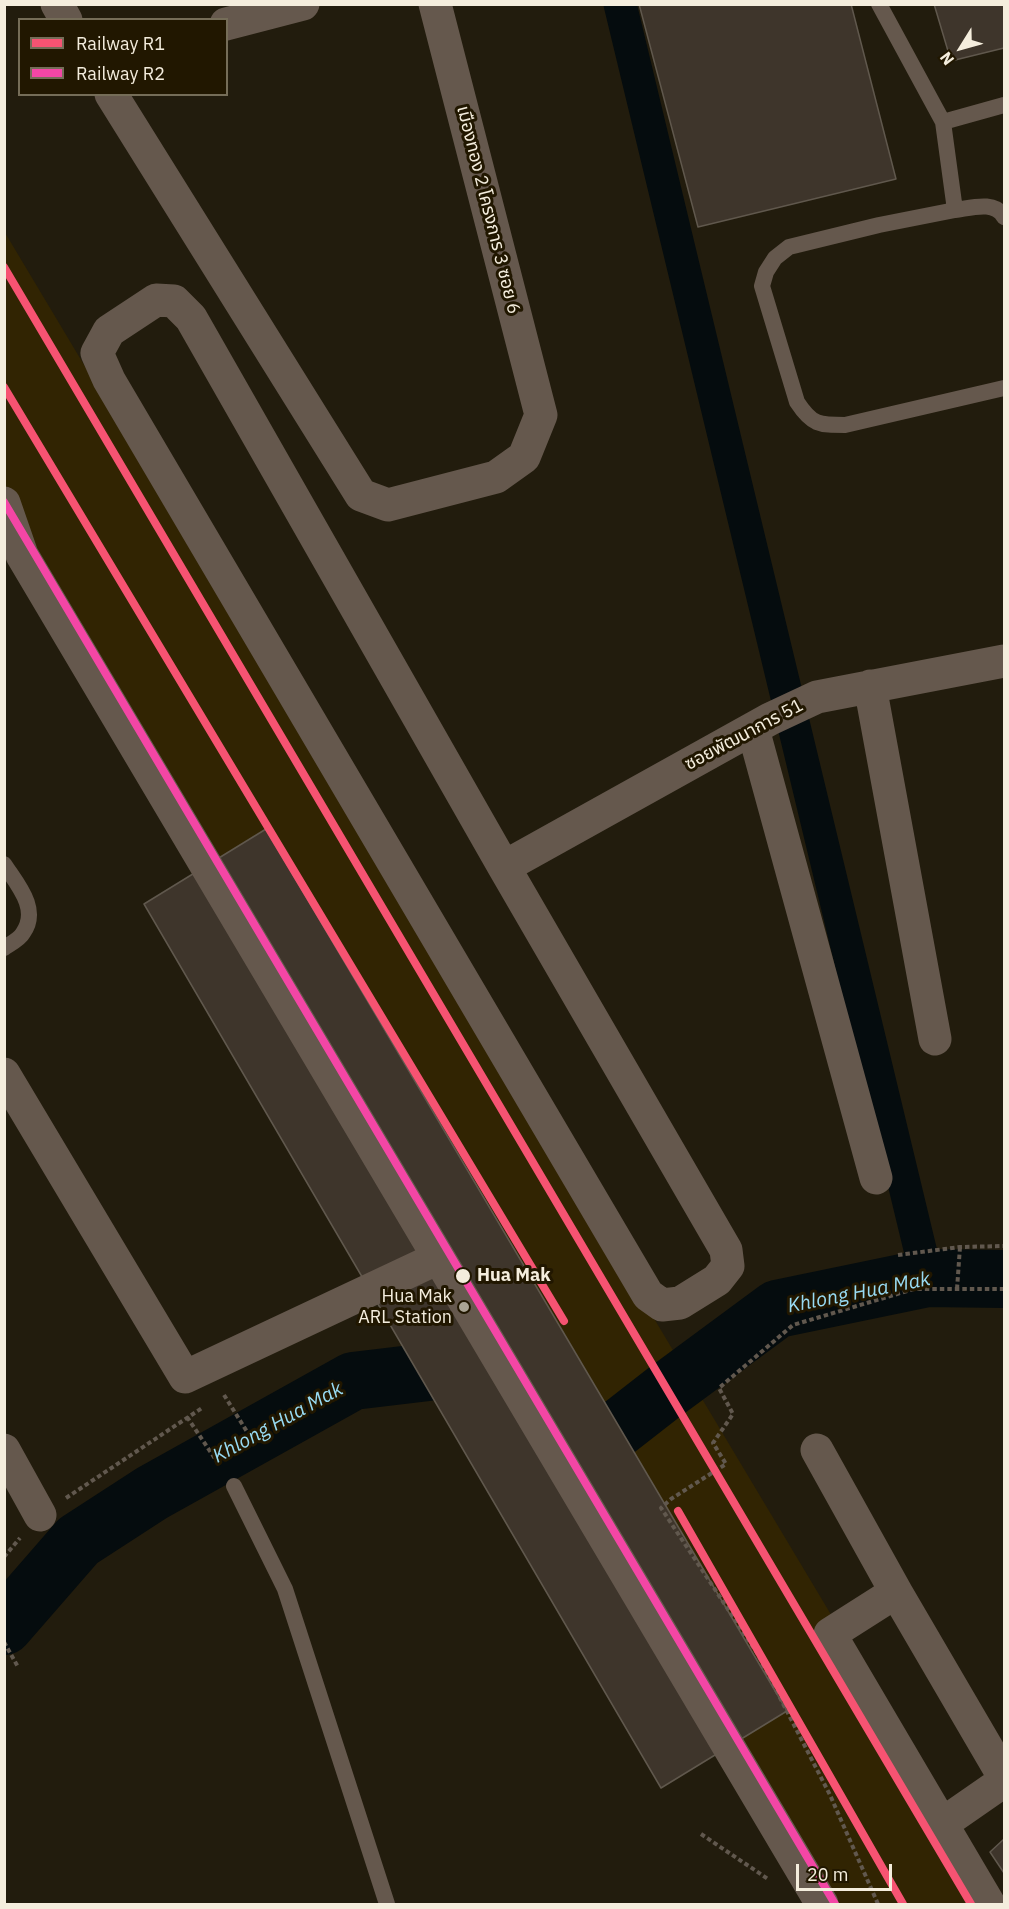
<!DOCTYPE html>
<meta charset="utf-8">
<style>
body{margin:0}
#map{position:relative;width:1009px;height:1909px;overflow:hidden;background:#221c0d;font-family:"IBM Plex Sans",sans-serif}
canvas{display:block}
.frame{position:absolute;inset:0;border:6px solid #f4eddd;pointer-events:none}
.legend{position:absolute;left:18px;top:18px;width:210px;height:78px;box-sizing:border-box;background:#211700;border:2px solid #756d58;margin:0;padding:8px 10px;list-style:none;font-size:18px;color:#f4eddd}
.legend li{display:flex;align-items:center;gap:12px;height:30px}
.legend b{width:30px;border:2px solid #756d58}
.north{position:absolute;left:931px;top:18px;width:60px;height:60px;-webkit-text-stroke:4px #211700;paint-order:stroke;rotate:233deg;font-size:16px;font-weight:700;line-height:24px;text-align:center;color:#f4eddd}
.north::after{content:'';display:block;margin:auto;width:21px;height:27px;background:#f4eddd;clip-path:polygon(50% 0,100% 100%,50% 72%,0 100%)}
.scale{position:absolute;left:796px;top:1864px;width:96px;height:27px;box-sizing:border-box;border:3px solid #f4eddd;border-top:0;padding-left:8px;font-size:18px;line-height:21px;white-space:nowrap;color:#f4eddd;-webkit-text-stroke:4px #211700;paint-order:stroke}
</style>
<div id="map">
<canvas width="1009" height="1909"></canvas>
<div class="frame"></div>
<ul class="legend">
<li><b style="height:8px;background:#f65372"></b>Railway R1</li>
<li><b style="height:8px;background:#f346a5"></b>Railway R2</li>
</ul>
<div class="north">N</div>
<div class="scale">20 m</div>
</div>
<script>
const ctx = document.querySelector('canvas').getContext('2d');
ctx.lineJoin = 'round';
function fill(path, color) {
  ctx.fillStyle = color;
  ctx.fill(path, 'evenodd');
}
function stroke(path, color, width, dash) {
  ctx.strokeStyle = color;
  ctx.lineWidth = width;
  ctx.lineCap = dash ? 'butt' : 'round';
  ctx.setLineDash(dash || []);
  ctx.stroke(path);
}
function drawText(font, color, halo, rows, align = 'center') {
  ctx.font = font + ' "IBM Plex Sans","Noto Sans Thai",sans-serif';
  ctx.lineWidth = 6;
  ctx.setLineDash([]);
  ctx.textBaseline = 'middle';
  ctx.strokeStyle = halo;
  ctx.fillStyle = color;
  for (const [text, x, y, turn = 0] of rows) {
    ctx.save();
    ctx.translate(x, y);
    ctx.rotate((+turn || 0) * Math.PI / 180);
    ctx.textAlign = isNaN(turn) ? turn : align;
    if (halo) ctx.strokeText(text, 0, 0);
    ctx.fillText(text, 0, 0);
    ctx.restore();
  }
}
fill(new Path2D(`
 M4,231L1004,1904H805L5,544Z`), '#312402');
stroke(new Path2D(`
 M620,4L927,1278`), '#050c0e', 33);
stroke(new Path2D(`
 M557,1476L666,1391L777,1309L927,1278L1004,1279
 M4,1626L78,1541L152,1493L353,1381L462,1368L486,1396`), '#050c0e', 58);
const building = new Path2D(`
 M639,4H851L896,179L698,227Z
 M934,4H1004V48L951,61Z
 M266,829L787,1711L661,1788L144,904Z
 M1004,1839V1873L990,1852Z`);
fill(building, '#3e352b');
stroke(building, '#60584d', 1.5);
stroke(new Path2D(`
 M898,1255L960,1247L1004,1246
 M957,1289L960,1247
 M224,1395L251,1438
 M187,1417L220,1466
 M66,1498L202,1408
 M4,1557L20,1538
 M4,1642L18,1667
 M701,1834L768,1879
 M878,1904L830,1795L757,1653L661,1508L671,1499L726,1464L713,1443L733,1414L719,1388L793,1325L914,1289H1004`), '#61584e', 4, [4.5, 3]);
stroke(new Path2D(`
 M879,4L943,122
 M1004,105L943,122L955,210L879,225L789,247L775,258L766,272L762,286L797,402C812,425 819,425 845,425L1004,388
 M955,210C971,208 995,200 1004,217
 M4,864C17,884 40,909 23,933C20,939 10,944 4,948
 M234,1486L285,1589L387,1904`), '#65584d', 16);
stroke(new Path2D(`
 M57,4L66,20
 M226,24L303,4
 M111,94L361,495L388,505L496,477L524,457L541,415L435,4
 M156,300L174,301L191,318L504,867L726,1250L728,1266L717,1280L680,1303L662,1305L648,1295L109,380L97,353L109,331Z
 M4,503L22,555L822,1904
 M870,686L935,1039
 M753,729L876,1178
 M504,867L770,719L817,697L1004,661
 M4,1074L185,1377L438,1258
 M4,1450L40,1515
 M817,1450L896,1592
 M942,1824L1004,1781
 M989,1904L830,1634L896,1592L1004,1777`), '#65584d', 33);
stroke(new Path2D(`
 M4,267L971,1904
 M4,387L564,1321
 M678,1511L903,1904`), '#f65372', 8);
stroke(new Path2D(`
 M4,502L835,1904`), '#f346a5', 8);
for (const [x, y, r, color] of [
 [463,1276,8,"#f4eddd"],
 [464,1307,6,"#aaa494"]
]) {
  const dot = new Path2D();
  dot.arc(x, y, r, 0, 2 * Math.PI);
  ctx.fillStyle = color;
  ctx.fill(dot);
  stroke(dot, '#211700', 2);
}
drawText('18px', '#f4eddd', '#211700', [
 ["เมืองทอง 2 โครงการ 3 ซอย 6",488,210,76],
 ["ซอยพัฒนาการ 51",744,735,-28]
]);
drawText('bold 18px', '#f4eddd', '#211700', [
 ["Hua Mak",477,1276]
], 'left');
drawText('18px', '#f4eddd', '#211700', [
 ["Hua Mak",452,1297],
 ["ARL Station",452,1318]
], 'right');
drawText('italic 20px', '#98dbf3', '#211700', [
 ["Khlong Hua Mak",859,1293,-11],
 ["Khlong Hua Mak",278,1423,-29]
]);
</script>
